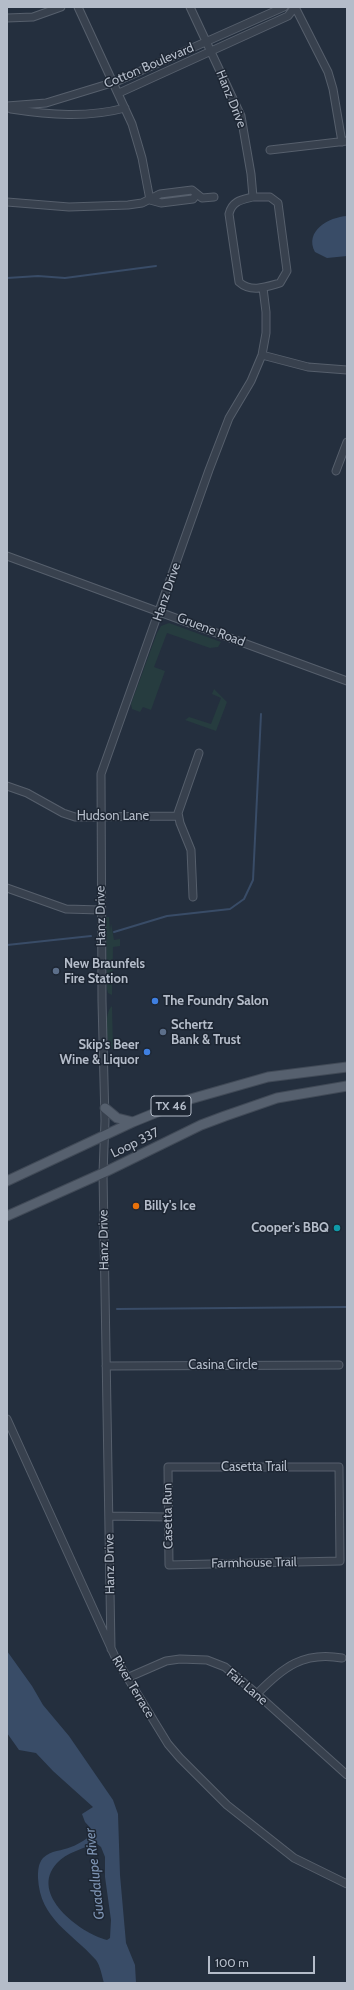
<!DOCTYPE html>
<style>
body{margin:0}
#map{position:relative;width:354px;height:1990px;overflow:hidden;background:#242f3e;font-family:Cabin,sans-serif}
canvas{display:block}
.frame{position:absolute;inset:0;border:8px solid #b4bcc9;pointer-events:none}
.scale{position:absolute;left:208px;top:1956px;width:107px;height:18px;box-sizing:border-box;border:2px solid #b4bcc9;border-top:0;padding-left:5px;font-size:12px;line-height:14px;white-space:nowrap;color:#b4bcc9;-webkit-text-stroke:3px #1d2633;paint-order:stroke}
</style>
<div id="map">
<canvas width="354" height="1990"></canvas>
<div class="frame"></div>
<div class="scale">100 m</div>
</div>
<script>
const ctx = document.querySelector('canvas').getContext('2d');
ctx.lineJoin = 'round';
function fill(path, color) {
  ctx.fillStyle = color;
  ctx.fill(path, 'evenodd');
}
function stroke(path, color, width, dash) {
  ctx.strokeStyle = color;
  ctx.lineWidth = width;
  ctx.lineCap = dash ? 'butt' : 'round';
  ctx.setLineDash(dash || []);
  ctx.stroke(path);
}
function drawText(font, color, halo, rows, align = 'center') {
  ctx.font = font + ' Cabin,sans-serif';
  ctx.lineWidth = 3;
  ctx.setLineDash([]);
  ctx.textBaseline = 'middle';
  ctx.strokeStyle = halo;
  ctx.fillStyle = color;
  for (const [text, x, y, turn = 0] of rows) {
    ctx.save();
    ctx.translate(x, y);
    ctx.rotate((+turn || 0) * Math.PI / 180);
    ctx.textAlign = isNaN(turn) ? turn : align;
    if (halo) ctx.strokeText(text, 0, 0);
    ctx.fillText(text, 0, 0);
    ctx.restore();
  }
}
fill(new Path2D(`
 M169,623L221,642L218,647L210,648L167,633L154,667L165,671L151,710L143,707L140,712L132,709L131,704L157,633L161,626Z
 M214,689L227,702L216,731L185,720L189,717L211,724L221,698L212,694Z
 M106,917H109L110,932L111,923L114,940L120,939V946L113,947L112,995L108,993L107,989Z
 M112,1006L113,1050C105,1044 104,1012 112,1006Z`), '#263c3f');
fill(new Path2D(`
 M347,216V256L327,258L315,252C304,231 329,217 347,216Z
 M7,1651L32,1686L43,1705L69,1736L113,1800L118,1814L120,1875L126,1943L135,1965L136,1983H104C102,1976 100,1965 96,1960C71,1932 40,1919 38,1878C38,1871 38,1864 43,1858C51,1850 62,1851 71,1847C80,1844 88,1837 95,1833L85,1822L82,1814L93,1807L53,1771L36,1753L19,1750L7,1733ZM96,1843L101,1847L105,1857V1877L111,1920L110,1938L107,1940C80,1933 28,1894 57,1863C66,1853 84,1848 96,1843Z`), '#394c67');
stroke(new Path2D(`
 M7,278L38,276L65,278L156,266
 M114,932L167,916L230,909L244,899L253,880L261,714
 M7,945L91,936
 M117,1309L347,1307`), '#394c67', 2);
const minor = new Path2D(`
 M78,7L132,124L142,158L150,200
 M190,7L241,116L251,174L253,197
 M295,7L328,72L333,89L342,142
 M7,18L33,17L61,7
 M119,93L288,16L295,7
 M7,106L46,103L118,81L284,7
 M11,109C50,115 87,118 125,108
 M270,150L347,141
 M253,197H270L278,203L287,271L280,283C266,287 251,293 239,282L229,214C232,201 241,200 253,197Z
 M150,200L161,203L193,199L197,194
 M7,202L69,207L128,205L142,203L160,194L192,190L202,198L214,197
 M262,355L308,367L347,370
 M336,471L347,442
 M7,556L347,681
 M7,786L27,793L63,813L75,817L178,816
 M7,888L66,909L101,910
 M193,897L191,850L180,823L178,813L199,753
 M106,1366L339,1365
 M7,1419L116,1659L168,1744L180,1758L227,1805L294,1858L347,1884
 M168,1467H339L340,1561L169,1565Z
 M109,1516L168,1517
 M111,1649L103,1173L105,1121L102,1001L101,774L209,470L229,418L251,381L262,355L266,333V312L263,288
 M127,1678L166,1661L180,1659L207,1660L225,1667L257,1694L347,1775
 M257,1694C283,1667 304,1651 342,1658`);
const major = new Path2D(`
 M105,1108L117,1118L133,1122
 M7,1181L133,1122L187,1100L268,1077L347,1067
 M7,1216L103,1173L201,1125L225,1116L277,1098L347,1086`);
stroke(minor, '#565f6c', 9);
stroke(major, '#414a57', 11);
stroke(minor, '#38414e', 7);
stroke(major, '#56606e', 9);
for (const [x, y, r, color] of [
 [56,971,4,"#5c6f8a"],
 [155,1001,4,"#3f7fe0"],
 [163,1032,4,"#5c6f8a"],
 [147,1052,4,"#3f7fe0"],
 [136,1206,4,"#e8710a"],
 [337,1228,4,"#0f9aa8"]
]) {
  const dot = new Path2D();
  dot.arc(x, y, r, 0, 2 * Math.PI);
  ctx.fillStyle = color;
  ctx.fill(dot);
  stroke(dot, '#1d2633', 1.5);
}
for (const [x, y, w] of [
 [171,1106,40]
]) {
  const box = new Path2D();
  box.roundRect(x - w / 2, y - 10, w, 20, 3);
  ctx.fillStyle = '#1d2633';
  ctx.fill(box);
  stroke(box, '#b4bcc9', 1);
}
drawText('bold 12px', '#b4bcc9', null, [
 ["TX 46",171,1106]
]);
drawText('13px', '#b4bcc9', '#1d2633', [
 ["Cotton Boulevard",149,66,-23],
 ["Hanz Drive",231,99,68],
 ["Hanz Drive",167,592,-71],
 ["Gruene Road",211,630,21],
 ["Hudson Lane",113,816],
 ["Hanz Drive",101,916,-91],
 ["Loop 337",135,1143,-26],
 ["Hanz Drive",104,1240,-91],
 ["Casina Circle",223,1365],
 ["Casetta Trail",254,1467],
 ["Casetta Run",168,1516,-91],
 ["Farmhouse Trail",254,1563,-1],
 ["Hanz Drive",110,1564,-91],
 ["River Terrace",133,1687,59],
 ["Fair Lane",247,1687,40]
]);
drawText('bold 13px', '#b4bcc9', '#1d2633', [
 ["New Braunfels",64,964],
 ["Fire Station",64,979],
 ["The Foundry Salon",163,1001],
 ["Schertz",171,1025],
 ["Bank & Trust",171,1040],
 ["Skip's Beer",139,1045,"right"],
 ["Wine & Liquor",139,1060,"right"],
 ["Billy's Ice",144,1206],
 ["Cooper's BBQ",329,1228,"right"]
], 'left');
drawText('italic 14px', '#7c92b1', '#1d2633', [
 ["Guadalupe River",95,1874,-96]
]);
</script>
